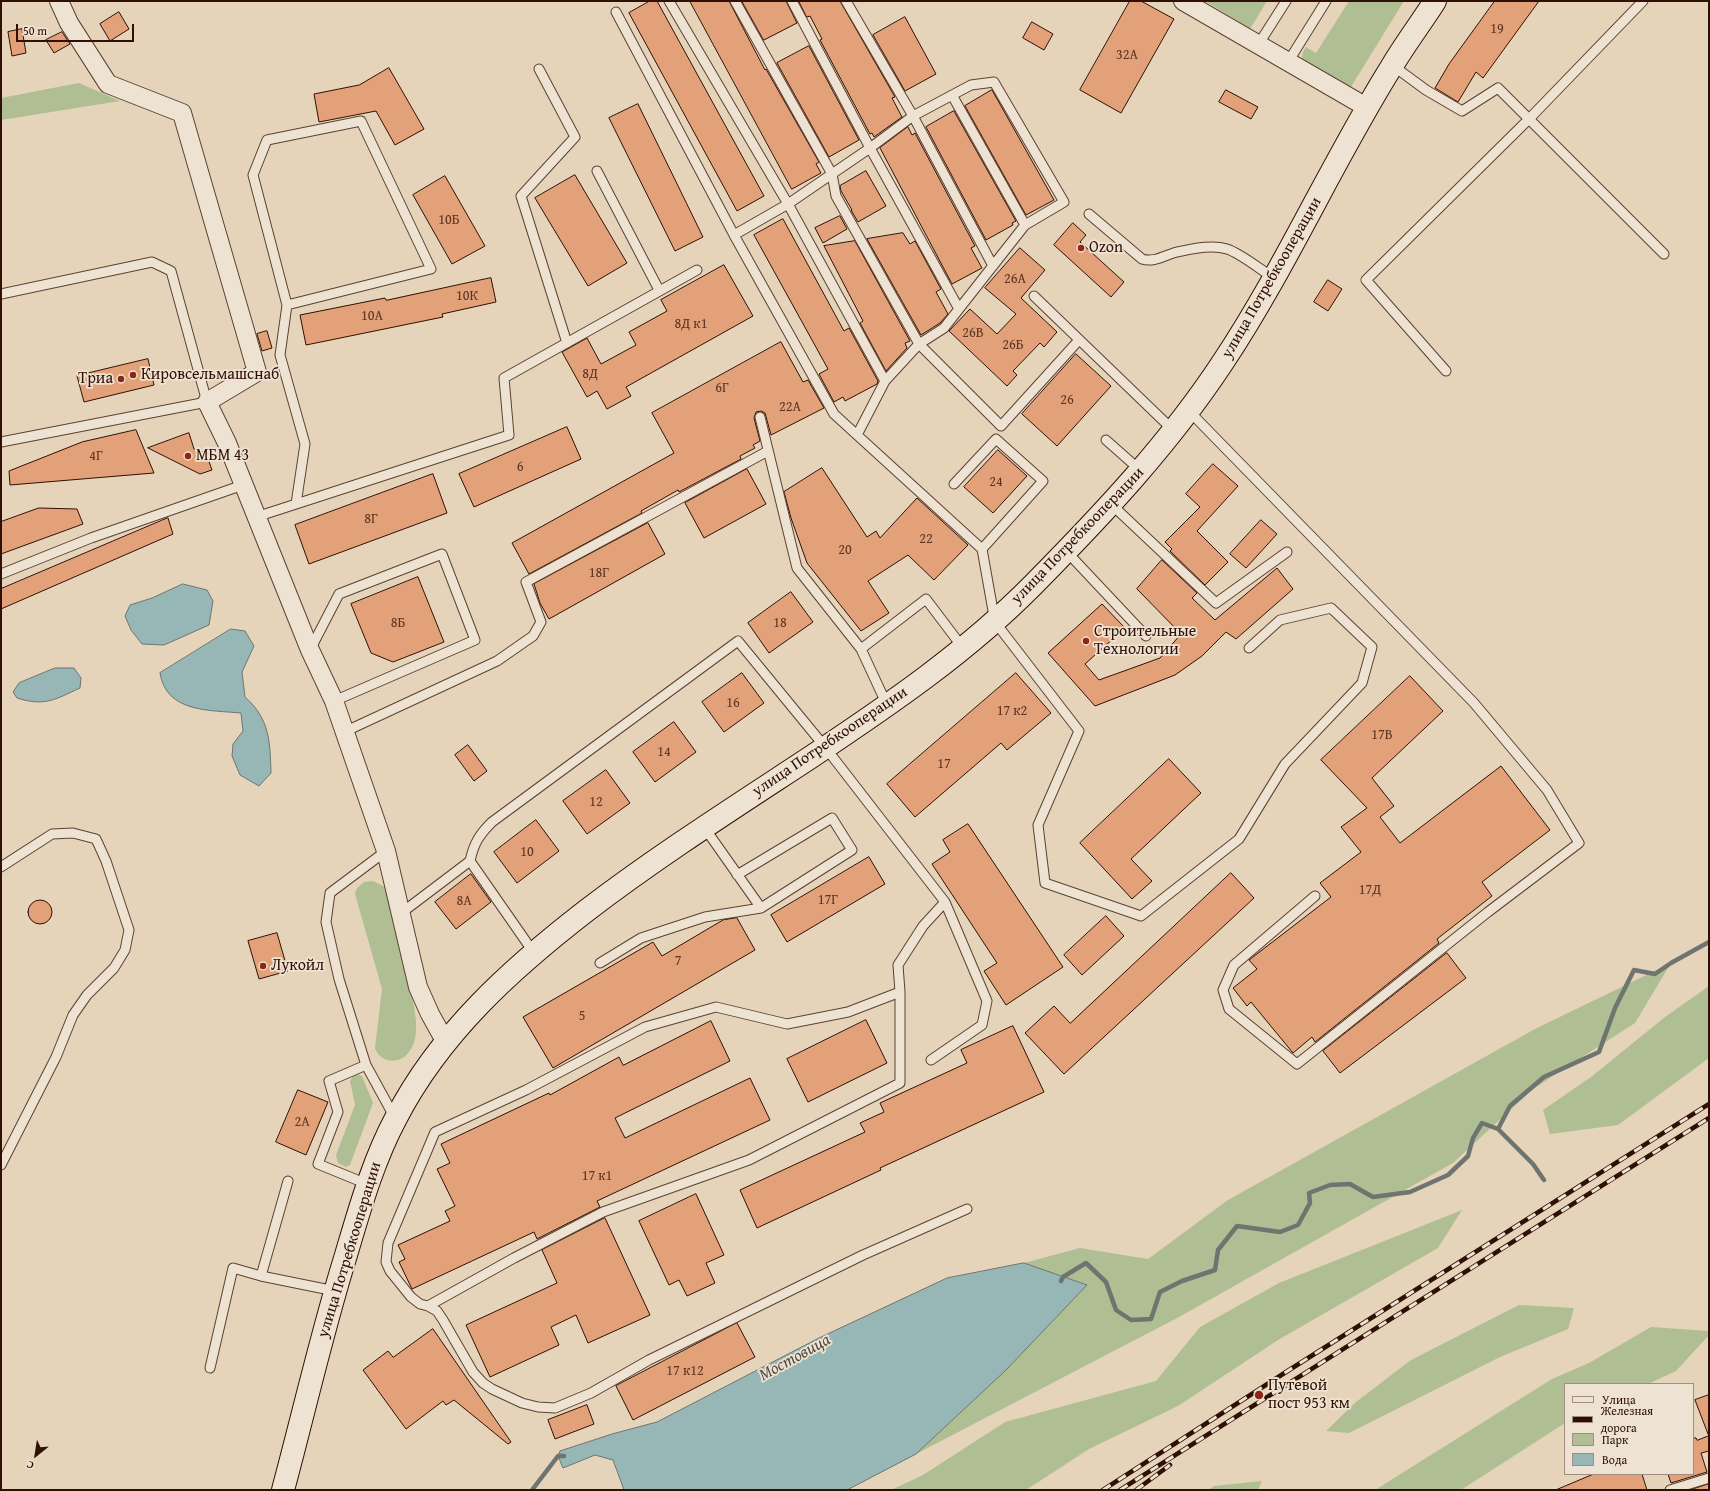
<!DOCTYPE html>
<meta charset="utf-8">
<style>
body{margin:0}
#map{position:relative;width:1710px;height:1491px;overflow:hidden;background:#e5d4ba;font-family:"Gentium Book Plus",serif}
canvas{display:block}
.frame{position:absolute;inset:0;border:2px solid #300f04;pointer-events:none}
.legend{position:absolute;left:1564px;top:1383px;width:130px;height:92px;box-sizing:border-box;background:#eee3d2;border:1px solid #a28e80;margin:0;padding:5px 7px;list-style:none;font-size:12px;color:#300f04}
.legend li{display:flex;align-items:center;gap:8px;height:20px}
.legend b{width:20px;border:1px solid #a28e80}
.north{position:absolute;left:16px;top:1435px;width:40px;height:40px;-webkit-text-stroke:3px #eee3d2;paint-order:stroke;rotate:210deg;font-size:11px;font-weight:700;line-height:16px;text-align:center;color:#300f04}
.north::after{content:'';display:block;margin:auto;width:14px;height:18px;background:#300f04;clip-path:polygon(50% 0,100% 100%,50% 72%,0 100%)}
.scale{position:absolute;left:16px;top:24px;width:118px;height:18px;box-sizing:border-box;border:2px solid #300f04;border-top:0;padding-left:5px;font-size:12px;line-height:14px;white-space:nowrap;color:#300f04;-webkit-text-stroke:3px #eee3d2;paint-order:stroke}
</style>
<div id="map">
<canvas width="1710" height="1491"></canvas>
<div class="frame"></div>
<ul class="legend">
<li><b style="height:5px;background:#eee3d2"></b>Улица</li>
<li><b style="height:5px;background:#300f04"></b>Железная дорога</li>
<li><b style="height:11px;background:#b0be93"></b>Парк</li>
<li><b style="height:11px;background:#97b7b6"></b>Вода</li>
</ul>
<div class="north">С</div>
<div class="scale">50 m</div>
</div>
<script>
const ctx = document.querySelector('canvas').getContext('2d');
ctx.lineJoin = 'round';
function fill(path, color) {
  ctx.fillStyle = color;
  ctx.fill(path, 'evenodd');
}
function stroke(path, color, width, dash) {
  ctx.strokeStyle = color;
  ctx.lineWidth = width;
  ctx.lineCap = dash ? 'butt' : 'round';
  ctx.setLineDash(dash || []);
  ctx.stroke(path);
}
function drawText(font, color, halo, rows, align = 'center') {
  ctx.font = font + ' "Gentium Book Plus",serif';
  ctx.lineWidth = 3.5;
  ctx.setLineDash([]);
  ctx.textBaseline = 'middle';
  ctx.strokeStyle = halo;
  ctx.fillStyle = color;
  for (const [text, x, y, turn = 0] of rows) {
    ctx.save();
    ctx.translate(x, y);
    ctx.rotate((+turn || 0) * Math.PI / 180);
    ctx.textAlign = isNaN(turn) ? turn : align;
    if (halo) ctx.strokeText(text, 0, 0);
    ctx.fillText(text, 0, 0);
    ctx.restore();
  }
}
fill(new Path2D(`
 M1205,1H1267L1250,29Z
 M1349,1H1404L1349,90L1303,61C1301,55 1303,52 1306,47L1316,53Z
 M79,83L120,101L1,120V98Z
 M373,881L385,887C392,916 399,945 406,974C411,992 417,1013 416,1032C415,1039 414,1046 409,1052C400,1065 380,1063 375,1048L382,989L355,894L357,888L364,882Z
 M1671,963L1635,1023L1533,1089L1453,1163L1179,1317L916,1454L1006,1370L1087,1285L1024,1263L1080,1248L1148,1259L1228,1200L1535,1029Z
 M1709,986V1058L1618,1125L1550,1134L1543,1110L1591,1077L1665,1017Z
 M357,1074L362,1076L373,1103L350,1165L346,1167L338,1163L336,1155L355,1105L350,1081L353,1076Z
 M1462,1210L1438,1248L1278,1340L1178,1406L1089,1449L1026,1490H891L923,1475L1005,1422L1156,1381L1200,1327L1279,1283Z
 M1519,1305L1574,1308L1568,1329L1500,1357L1349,1433L1326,1431L1356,1402L1411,1360Z
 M1651,1327L1709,1331V1335L1676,1371L1648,1384H1565V1423L1461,1490H1375L1552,1379L1589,1363Z
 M1262,1481L1258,1490H1208L1214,1486Z`), '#b0be93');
const water = new Path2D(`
 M183,584L207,590L213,601L209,625L164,645L142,644L131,630L125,616L130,605L152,598Z
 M231,629L245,631L254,646L242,672L245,697C270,719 270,742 271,773L259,786L240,775L232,756L233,744L243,731L241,713C210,710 166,713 160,673Z
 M55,668H74L81,678L80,688C56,699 45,707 17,698L13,692L19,683Z
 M1024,1263L1087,1285L1006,1370L916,1454L847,1490H624L613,1460L595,1455L563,1468L558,1456L560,1451L612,1434L657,1422L819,1338L947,1278Z`);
fill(water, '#97b7b6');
stroke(water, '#6e746f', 1);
stroke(new Path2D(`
 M1498,1129L1533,1164L1544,1180
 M1061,1281L1063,1277L1086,1263L1106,1282L1116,1310L1131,1320L1151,1319L1160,1292L1182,1281L1215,1270L1218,1250L1237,1226L1280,1232L1298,1225L1310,1203L1309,1193L1330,1185L1350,1184L1373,1197L1410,1192L1448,1175L1468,1156L1473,1138L1482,1123L1498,1129L1510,1106L1544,1077L1599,1052L1615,1008L1634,970L1655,974L1671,963L1709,942
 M532,1490L558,1456H564`), '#6e746f', 4.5);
const building = new Path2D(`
 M650,1H657L764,196L737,211L629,13Z
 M690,1H729L765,70L766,69L819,162L816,164L821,173L792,189Z
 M742,1H786L797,23L764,40Z
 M799,1H840L895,97L892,98L902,117L874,137L872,133L870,134L820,40L822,39L810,16L807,17Z
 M1130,1H1141L1174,19L1121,113L1080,90Z
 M1495,1H1539L1483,78L1476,72L1458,102L1435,88L1449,64Z
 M119,12L129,29L110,41L100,24Z
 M905,17L936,74L905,91L873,35Z
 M1032,22L1053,34L1044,50L1023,38Z
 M22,29L26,53L12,56L8,32Z
 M62,32L70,44L54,53L46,40Z
 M809,46L859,140L829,157L777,63Z
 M389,68L424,129L395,145L376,111L319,122L314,94L359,85Z
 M992,90L1054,200L1026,215L965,106Z
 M1226,90L1258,107L1251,119L1219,102Z
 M638,104L703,237L675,251L609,118Z
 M954,111L1016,221L1012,223L1013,225L986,240L926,127Z
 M908,127L912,135L915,133L975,246L971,248L982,268L952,284L880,148Z
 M866,171L886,206L858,222L851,210H852L841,191L840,186Z
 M575,175L627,263L588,286L535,198Z
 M445,176L485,246L452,264L413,195Z
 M840,216L847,229L823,243L815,228Z
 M783,219L844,331L849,328L878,381L877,384L845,401L843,397L834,402L819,374L828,369L754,235Z
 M1073,223L1086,235L1080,242L1124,282L1111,297L1054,245Z
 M903,233L910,244L915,241L941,289L936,292L948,314L940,323L921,335L867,239Z
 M855,241L910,341L905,343L907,348L886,371L860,323L863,321L824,246Z
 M1020,248L1045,270L1021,298L1057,332L1044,347L1040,343L1013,371L1017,375L1007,386L949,331L970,309L997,334L1016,314L985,288Z
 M724,265L753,316L626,387L631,396L607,409L597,391L587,397L562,352L587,338L601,364L636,345L629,332L667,311L661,300Z
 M491,278L496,302L442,314L443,317L306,345L300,315L385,298L386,300Z
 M1328,280L1342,289L1328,311L1314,302Z
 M267,331L272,348L262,351L257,334Z
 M781,342L803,382L808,380L824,408L771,435L765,413L761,411L756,412L754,418L760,441L753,445L755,448L740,456L741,459L679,492L678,490L641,511L642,513L529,574L512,543L674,453L652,413Z
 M1076,354L1111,386L1057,446L1022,414Z
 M148,359L154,385L84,402L77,376Z
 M567,427L581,459L474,507L459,474Z
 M136,430L154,473L10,485L9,471L82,442Z
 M189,433L194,449L206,453L212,470L200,474L148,448Z
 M998,450L1027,476L993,513L964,487Z
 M1213,464L1238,486L1197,531L1228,562L1205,585L1170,551L1172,549L1165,542L1200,507L1186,494Z
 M822,468L867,537L876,531L880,538L917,498L968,545L934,580L908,555L868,581L889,613L861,631L807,563L791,518L784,492Z
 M747,469L766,504L704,538L685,503Z
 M433,474L447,513L309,564L295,525Z
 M39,508L77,509L83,524L1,554V522Z
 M168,518L173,534L1,609V589Z
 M1261,520L1277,534L1246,568L1230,554Z
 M648,523L665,554L549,619L540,603L534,584Z
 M1162,560L1197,593L1192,598L1215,620L1277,568L1293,589L1236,639L1226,632L1202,656L1175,675L1095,706L1048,653L1102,604L1125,628L1085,664L1099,680L1160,658L1181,634L1137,589Z
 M418,577L444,642L393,662L371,653L351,604Z
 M791,592L813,622L769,653L748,623Z
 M742,673L764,703L724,732L702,702Z
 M1016,673L1051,713L1007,750L1001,743L915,817L887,784Z
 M1410,676L1443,711L1372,778L1394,806L1380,817L1400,843L1501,766L1550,830L1482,882L1492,896L1437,939L1439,943L1315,1042L1312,1037L1293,1053L1251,1002L1247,1006L1233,988L1257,969L1249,960L1331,897L1320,883L1361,852L1341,827L1367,808L1321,760Z
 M674,722L696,752L655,782L633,752Z
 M468,745L487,771L474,781L455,755Z
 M1169,759L1201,793L1131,859L1152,881L1132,899L1080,843Z
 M606,770L630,803L587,834L563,801Z
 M536,820L559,851L517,883L494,852Z
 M968,824L1063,967L1006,1005L984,971L997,963L932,864L950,852L943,840Z
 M869,857L885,884L787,942L771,915Z
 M1231,873L1254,898L1064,1074L1025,1033L1054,1006L1070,1023Z
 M471,874L491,902L456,929L435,902Z
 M28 912a12 12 0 1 1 24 0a12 12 0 1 1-24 0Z
 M1106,916L1124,936L1082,975L1064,955Z
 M737,918L755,950L553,1068L523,1017L653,942L662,956L723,920Z
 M277,933L288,971L259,979L248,941Z
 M1447,953L1466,978L1340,1073L1323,1051Z
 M866,1020L887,1063L808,1102L787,1059Z
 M711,1021L730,1061L615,1118L625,1138L750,1078L770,1120L597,1201L600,1207L537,1239L534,1232L412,1289L399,1262L405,1259L398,1245L450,1221L445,1211L455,1206L437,1169L450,1163L441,1144L549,1093L550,1095L619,1057L623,1065Z
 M1013,1026L1044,1092L880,1168L881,1170L757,1228L740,1190L865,1132L860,1123L884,1112L880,1103L967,1063L961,1050Z
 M298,1090L328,1102L306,1155L276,1142Z
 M696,1194L724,1255L706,1263L715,1283L687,1296L679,1280L669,1285L639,1221Z
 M605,1218L650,1315L588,1343L576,1315L551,1327L559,1345L490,1377L466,1325L557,1283L542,1250Z
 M737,1323L755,1357L633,1420L616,1386Z
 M433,1329L511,1442L508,1444L454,1400L446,1405L443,1401L406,1429L363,1370L388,1351L393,1357Z
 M1709,1395V1434H1708L1695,1400Z
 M587,1405L594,1424L555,1439L548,1420Z
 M1709,1436V1451L1701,1453L1707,1472L1671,1483L1668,1474H1693V1438H1696L1697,1440Z
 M1594,1474H1642L1647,1490H1556Z
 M1709,1484V1490H1690Z`);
fill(building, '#e2a179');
stroke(building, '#300f04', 1);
const service = new Path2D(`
 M669,1L788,204L734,235
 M735,1L832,174L836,196L919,344L1001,426L1079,340
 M792,1L870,148L959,309
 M846,1L913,116L993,266
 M616,12L734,235L834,414L982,549
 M1258,45L1286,1
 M1288,62L1326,1
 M1392,65L1426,90L1462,111L1498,88L1664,254
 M539,69L575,137L521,196L567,343
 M952,95L1025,225
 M597,171L659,290
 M1089,214L1142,259C1154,263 1165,255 1177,252C1192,249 1212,244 1227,249C1240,253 1261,270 1274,278
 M1,294L152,262L171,271L207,402L1,442
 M1034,296L1174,431
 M287,305L253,175L267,140L361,121L431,269L287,305L280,355L305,444L296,504
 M1446,371L1366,280L1529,119L1643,1
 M1189,411L1474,703L1547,790L1579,843L1488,912L1297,1064L1229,1009L1223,990L1234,965L1315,896
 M760,417L797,568L861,649L887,705
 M857,435L885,381L919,344L944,328L1025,225L1064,202L994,82L971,85L913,116L870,148L788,204L885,381
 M1106,440L1141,471
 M954,484L996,439L1043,481L982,549L995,622L1079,731L1038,825L1045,883L1141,916L1239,839L1285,764L1362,683L1372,647L1331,608L1280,620L1249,648
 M1111,504L1216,603L1287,552
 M256,517L509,435L504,378L697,270
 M1066,551L1146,636
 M1,574L91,538L243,485
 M861,649L926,599L963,648
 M310,650L339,594L442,554L475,640L334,701
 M344,732L497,661L533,636L541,622L526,582L768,451
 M704,827L761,908
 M386,851L330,893L326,922L339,979L366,1065L395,1118
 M470,861L534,953
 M1,867L52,834L73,833L96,839L106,861L129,930L125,950L114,968L87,995L73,1015L56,1057L1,1165
 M400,914L470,861C474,843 479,835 492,822L738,641L825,747L945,902L987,1001L982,1025L931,1060
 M600,963L641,938L705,917L761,908L852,850L832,818L737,875
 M900,992L848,1012L787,1024L716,1007L645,1027L526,1090L435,1132L388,1243L386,1262L390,1271L411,1297L420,1304L428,1306L514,1258L603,1212L749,1160L900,1083V992L898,965L923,926L945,902
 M366,1065L329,1081L338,1112L318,1164L367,1184
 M261,1276L288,1181
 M428,1306L437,1311L443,1320L473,1372L483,1383L492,1389L522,1403L538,1407L555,1408L591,1393L649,1360L863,1255L967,1209
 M210,1368L233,1268L261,1276L335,1291
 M1670,1490L1709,1478`);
const minor = new Path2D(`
 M59,1L69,23L108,84L182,113L257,372L207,402L227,443L310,650L334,701L386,851L418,987L430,1014L445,1041
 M1183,1L1368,108`);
const secondary = new Path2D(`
 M283,1490C304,1412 322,1332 346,1255C360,1208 373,1161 396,1118C440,1033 511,969 586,911C658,856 735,807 811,757C889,705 967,652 1034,584C1103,514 1169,444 1223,362C1286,267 1332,162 1392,66C1405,44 1421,23 1435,1`);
stroke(service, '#5d4032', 11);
stroke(minor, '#5d4032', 20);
stroke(secondary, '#300f04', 24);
stroke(service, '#eee3d2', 9);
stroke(minor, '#eee3d2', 18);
stroke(secondary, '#eee3d2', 22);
const rail = new Path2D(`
 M1103,1490L1286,1372L1709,1104
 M1120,1490L1709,1118
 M1136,1490L1170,1465`);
stroke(rail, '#300f04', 4.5);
stroke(rail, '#eee3d2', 3, [9]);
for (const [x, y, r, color] of [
 [1081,248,4,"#8f2418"],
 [133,375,4,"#8f2418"],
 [121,379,4,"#8f2418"],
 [188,456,4,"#8f2418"],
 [1086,641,4,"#8f2418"],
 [263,966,4,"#8f2418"],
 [1259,1395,5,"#8f2418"]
]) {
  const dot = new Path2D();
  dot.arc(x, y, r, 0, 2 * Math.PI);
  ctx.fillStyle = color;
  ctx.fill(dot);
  stroke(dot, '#eee3d2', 1.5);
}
drawText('14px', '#5c3421', null, [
 ["19",1497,29],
 ["32А",1127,55],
 ["10Б",449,220],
 ["26А",1015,279],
 ["10К",467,296],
 ["10А",372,316],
 ["8Д к1",691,324],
 ["26В",973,333],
 ["26Б",1013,345],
 ["8Д",590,374],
 ["6Г",722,388],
 ["26",1067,400],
 ["22А",790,407],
 ["4Г",96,456],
 ["6",520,467],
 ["24",996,482],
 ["8Г",371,519],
 ["22",926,539],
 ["20",845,550],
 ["18Г",599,573],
 ["8Б",398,623],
 ["18",780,623],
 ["16",733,703],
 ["17 к2",1012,711],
 ["17В",1382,735],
 ["14",664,752],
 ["17",944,764],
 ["12",596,802],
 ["10",527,852],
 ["17Д",1370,890],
 ["17Г",828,900],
 ["8А",464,901],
 ["7",678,961],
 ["5",582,1016],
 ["2А",302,1122],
 ["17 к1",597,1176],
 ["17 к12",685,1371]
]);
drawText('16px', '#300f04', '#eee3d2', [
 ["Ozon",1089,248],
 ["Кировсельмашснаб",141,375],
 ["Триа",113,379,"right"],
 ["МБМ 43",196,456],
 ["Строительные",1094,632],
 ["Технологии",1094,650],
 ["Лукойл",271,966],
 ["Путевой",1268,1386],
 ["пост 953 км",1268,1404]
], 'left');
drawText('16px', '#300f04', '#eee3d2', [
 ["улица Потребкооперации",1272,278,-60],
 ["улица Потребкооперации",1078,536,-46],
 ["улица Потребкооперации",830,742,-34],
 ["улица Потребкооперации",350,1250,-73]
]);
drawText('italic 17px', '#544a42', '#eee3d2', [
 ["Мостовица",795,1358,-29]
]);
</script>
